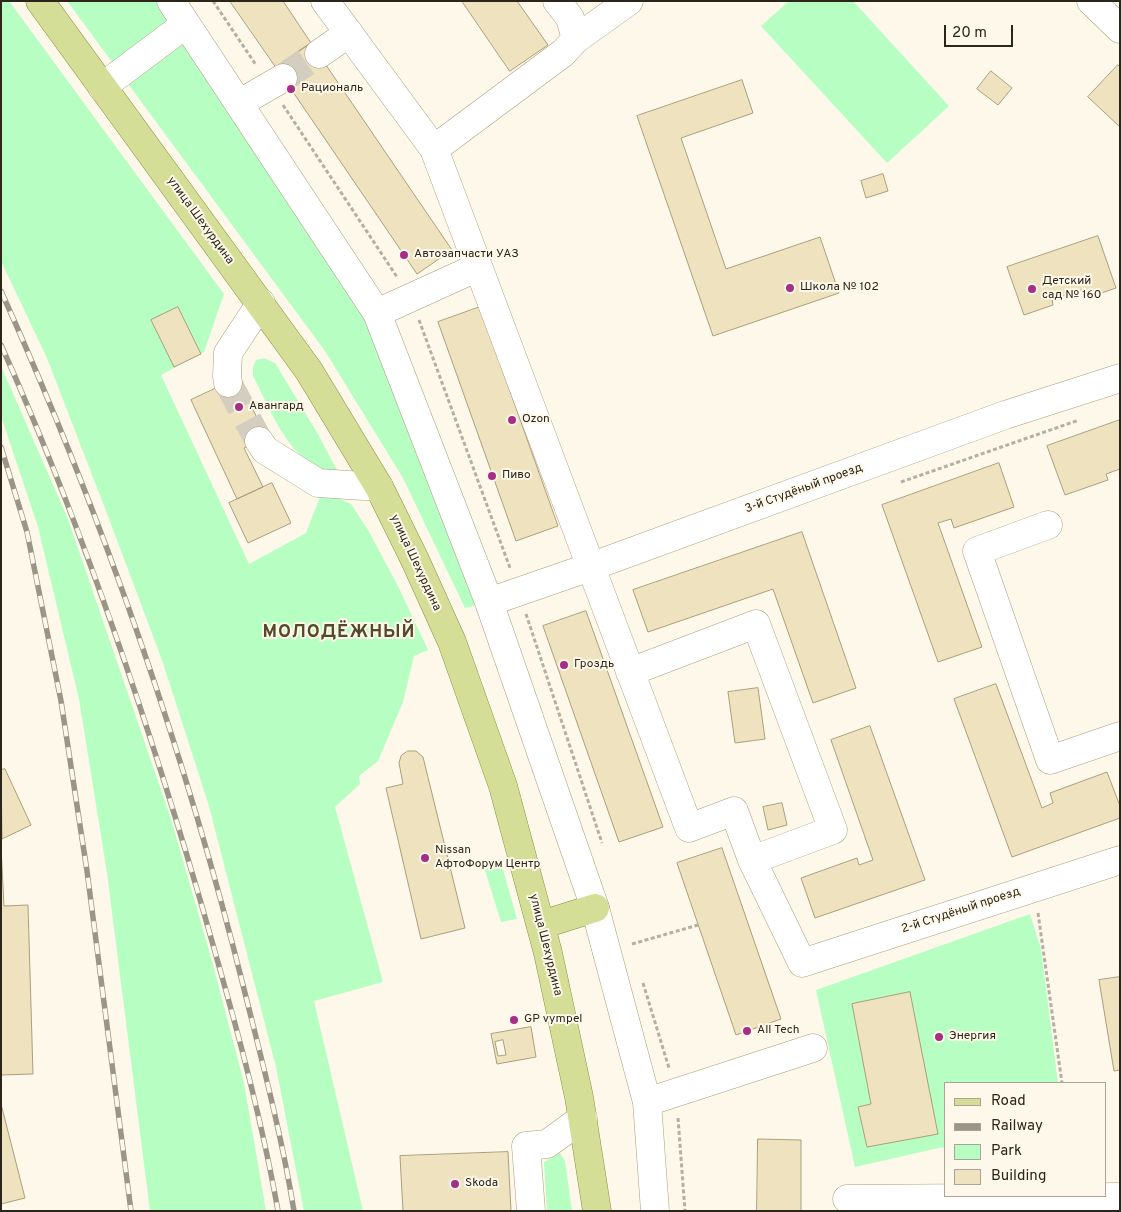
<!DOCTYPE html>
<meta charset="utf-8">
<style>
body{margin:0}
#map{position:relative;width:1121px;height:1212px;overflow:hidden;background:#fdf8ea;font-family:Overpass,sans-serif}
canvas{display:block}
.frame{position:absolute;inset:0;border:2px solid #2b2619;pointer-events:none}
.legend{position:absolute;left:944px;top:1082px;width:162px;height:115px;box-sizing:border-box;background:#fdf8ea;border:1px solid #a9a496;margin:0;padding:6px 9px;list-style:none;font-size:15px;color:#2b2619}
.legend li{display:flex;align-items:center;gap:10px;height:25px}
.legend b{width:25px;border:1px solid #a9a496}
.scale{position:absolute;left:944px;top:25px;width:69px;height:22px;box-sizing:border-box;border:2px solid #2b2619;border-top:0;padding-left:6px;font-size:15px;line-height:18px;white-space:nowrap;color:#2b2619;-webkit-text-stroke:4px #fdf8ea;paint-order:stroke}
</style>
<div id="map">
<canvas width="1121" height="1212"></canvas>
<div class="frame"></div>
<ul class="legend">
<li><b style="height:6px;background:#d4de97"></b>Road</li>
<li><b style="height:6px;background:#9a9587"></b>Railway</li>
<li><b style="height:14px;background:#b6fec2"></b>Park</li>
<li><b style="height:14px;background:#efe2be"></b>Building</li>
</ul>
<div class="scale">20 m</div>
</div>
<script>
const ctx = document.querySelector('canvas').getContext('2d');
ctx.lineJoin = 'round';
function fill(path, color) {
  ctx.fillStyle = color;
  ctx.fill(path, 'evenodd');
}
function stroke(path, color, width, dash) {
  ctx.strokeStyle = color;
  ctx.lineWidth = width;
  ctx.lineCap = dash ? 'butt' : 'round';
  ctx.setLineDash(dash || []);
  ctx.stroke(path);
}
function drawText(font, color, halo, rows, align = 'center') {
  ctx.font = font + ' Overpass,sans-serif';
  ctx.lineWidth = 4;
  ctx.setLineDash([]);
  ctx.textBaseline = 'middle';
  ctx.strokeStyle = halo;
  ctx.fillStyle = color;
  for (const [text, x, y, turn = 0] of rows) {
    ctx.save();
    ctx.translate(x, y);
    ctx.rotate((+turn || 0) * Math.PI / 180);
    ctx.textAlign = isNaN(turn) ? turn : align;
    if (halo) ctx.strokeText(text, 0, 0);
    ctx.fillText(text, 0, 0);
    ctx.restore();
  }
}
fill(new Path2D(`
 M1,1H9L224,294L204,352L161,375L249,564L306,533L321,494L326,492L351,504L368,530L398,586L428,650L414,656L403,702L378,761L359,776L360,784L335,807L383,982L314,1001L363,1211H304L276,1067L209,806L162,660L106,511L47,358L1,261Z
 M67,1H163L365,318L477,605L465,608L403,478L325,351Z
 M789,1H853L949,106L887,163L761,26Z
 M264,358L275,363L318,434L339,474C290,467 273,414 253,376V367L256,360Z
 M1,366L68,519L171,819L212,961L244,1083L266,1211H150L107,873L79,699L38,527L1,416Z
 M500,859L517,919L501,922L484,867Z
 M1030,914L1041,949L1058,1083H945V1152L943,1147L855,1167L816,990Z
 M560,1153L565,1161L572,1211H547L544,1162Z`), '#b6fec2');
const building = new Path2D(`
 M230,1H283L311,43L276,67Z
 M462,1H517L548,45L510,71Z
 M311,43L452,250L417,274L276,67Z
 M1118,65L1120,67V127L1088,97Z
 M991,71L1012,88L998,105L977,89Z
 M742,80L753,113L681,138L726,269L820,237L839,293L713,336L637,116Z
 M883,174L888,191L866,198L861,181Z
 M1098,236L1116,288L1087,298L1084,289L1052,300L1053,305L1024,315L1007,267Z
 M178,307L201,354L174,367L151,320Z
 M480,307L558,526L516,541L438,322Z
 M238,378L266,437L244,448L263,487L237,499L191,400Z
 M1120,420V469L1106,474L1108,480L1065,495L1047,446Z
 M999,463L1014,507L954,528L951,519L938,523L982,647L938,662L882,505Z
 M272,483L291,523L248,543L229,503Z
 M802,532L856,688L813,703L773,589L648,632L633,590Z
 M586,611L663,827L619,842L543,626Z
 M996,684L1042,808L1053,803L1050,793L1107,772L1120,806V818L1012,857L954,699Z
 M758,688L765,739L735,743L728,692Z
 M870,726L925,880L815,918L801,878L857,858L859,865L873,860L831,740Z
 M408,751H416L423,757L465,928L421,939L386,788L403,784L399,763L401,756Z
 M5,769L31,825L2,839L1,770Z
 M782,803L787,825L768,830L763,807Z
 M1,846L4,906L28,905L33,1074L1,1075Z
 M722,848L781,1019L736,1035L677,863Z
 M1120,977V1070L1114,1071L1099,980Z
 M910,992L938,1134L867,1147L858,1107L871,1104L852,1004Z
 M531,1027L536,1057L497,1064L491,1034Z
 M503,1040L506,1055L498,1056L495,1042Z
 M1,1104L25,1198L1,1204Z
 M758,1139L801,1140V1211H757Z
 M508,1152L511,1211H403L400,1156Z`);
fill(building, '#efe2be');
stroke(building, '#ab9e7c', 1);
stroke(new Path2D(`
 M283,78L319,54
 M228,383L259,441`), '#d3cec0', 28, [28, 14]);
const minor = new Path2D(`
 M171,1L377,313L489,602L595,908L647,1102L655,1211
 M325,1L434,149L689,828L734,811L752,860L802,963L1120,860
 M1091,1L1120,29
 M576,39L629,1
 M319,54L349,33
 M102,87L186,24
 M240,103L283,78
 M434,149L563,53L576,39L570,18L557,1
 M377,313L478,267
 M228,383L227,376L228,353L261,303
 M259,441L265,450L318,483L379,487
 M1048,525L977,551L1050,760L1120,736
 M489,602L590,567L1005,415L1120,378
 M630,672L756,624L833,830L752,860
 M647,1102L813,1048
 M847,1199L1120,1197
 M531,1211L526,1146L547,1144L583,1118`);
const major = new Path2D(`
 M40,1L309,371L379,487L415,560L452,642L503,786L548,953L579,1097L597,1211
 M541,925L595,908`);
stroke(minor, '#ab9e7c', 29);
stroke(major, '#878f3d', 29);
stroke(new Path2D(`
 M213,1L256,65
 M283,105L397,277
 M419,320L510,568
 M901,482L1079,420
 M526,614L602,843
 M1038,913L1062,1083
 M632,944L698,925
 M643,983L669,1068
 M678,1118L685,1211`), '#b4afa1', 3, [4, 2.5]);
stroke(minor, '#fff', 28);
stroke(major, '#d4de97', 28);
const rail = new Path2D(`
 M1,291C103,518 185,752 245,993C263,1065 282,1137 294,1211
 M1,345C81,523 144,709 199,896C229,1000 259,1104 278,1211
 M1,447L27,532L61,701L87,871L131,1211`);
stroke(rail, '#9a9587', 5.5);
stroke(rail, '#fdf8ea', 4, [11]);
for (const [x, y, r, color] of [
 [291,89,5,"#a72e84"],
 [404,255,5,"#a72e84"],
 [790,288,5,"#a72e84"],
 [1032,289,5,"#a72e84"],
 [239,407,5,"#a72e84"],
 [512,420,5,"#a72e84"],
 [492,476,5,"#a72e84"],
 [564,665,5,"#a72e84"],
 [425,858,5,"#a72e84"],
 [514,1020,5,"#a72e84"],
 [747,1031,5,"#a72e84"],
 [939,1037,5,"#a72e84"],
 [455,1184,5,"#a72e84"]
]) {
  const dot = new Path2D();
  dot.arc(x, y, r, 0, 2 * Math.PI);
  ctx.fillStyle = color;
  ctx.fill(dot);
  stroke(dot, '#fdf8ea', 2);
}
drawText('12px', '#2b2619', '#fdf8ea', [
 ["Рациональ",301,89],
 ["Автозапчасти УАЗ",414,255],
 ["Детский",1042,282],
 ["сад № 160",1042,296],
 ["Школа № 102",800,288],
 ["Авангард",249,407],
 ["Ozon",522,420],
 ["Пиво",502,476],
 ["Гроздь",574,665],
 ["Nissan",435,851],
 ["АфтоФорум Центр",435,865],
 ["GP vympel",524,1020],
 ["All Tech",757,1031],
 ["Энергия",949,1037],
 ["Skoda",465,1184]
], 'left');
drawText('12px', '#2b2619', '#fdf8ea', [
 ["улица Шехурдина",200,221,54],
 ["3-й Студёный проезд",804,489,-20],
 ["улица Шехурдина",415,563,65],
 ["2-й Студёный проезд",961,911,-18],
 ["улица Шехурдина",545,945,76]
]);
ctx.letterSpacing = '1px';
drawText('bold 18px', '#544929', '#fdf8ea', [
 ["МОЛОДЁЖНЫЙ",339,633]
]);
ctx.letterSpacing = '0px';
</script>
